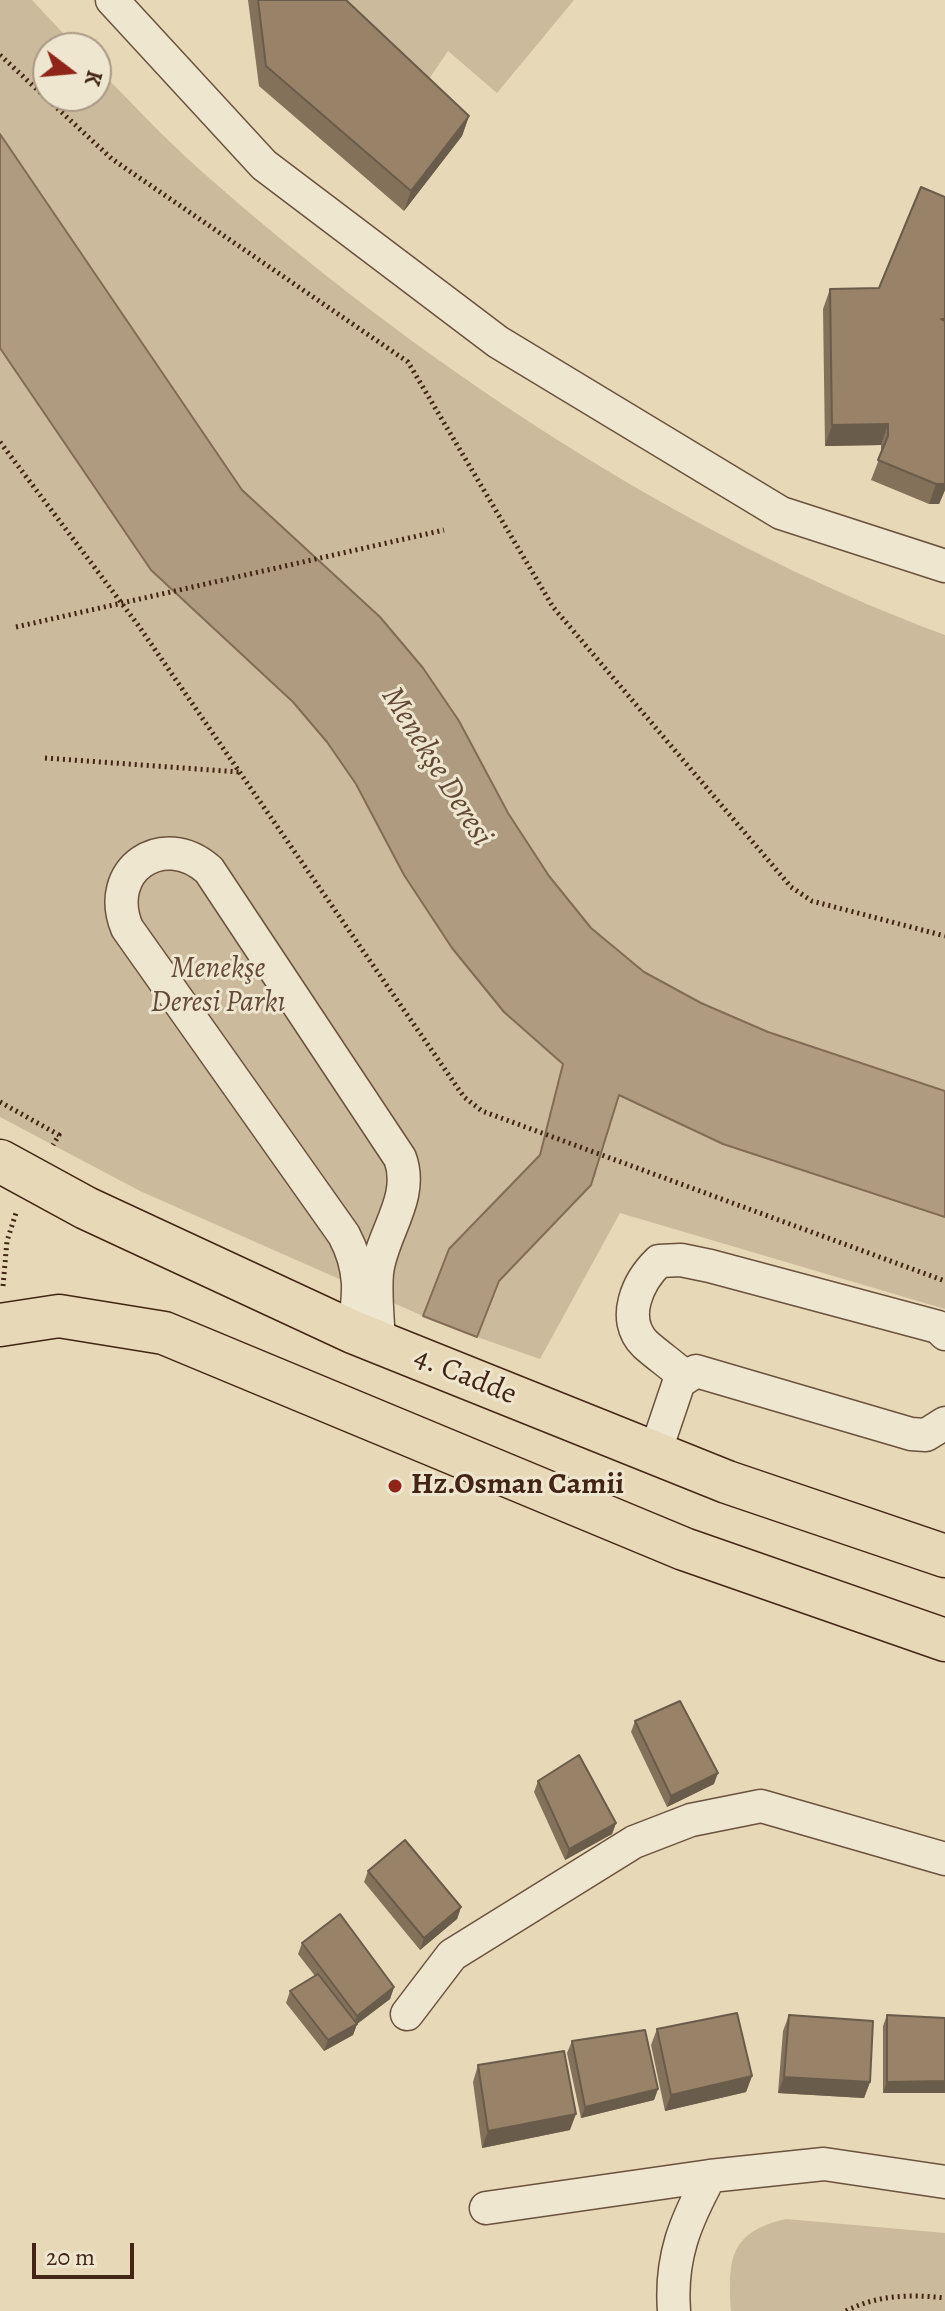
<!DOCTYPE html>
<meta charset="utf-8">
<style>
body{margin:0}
#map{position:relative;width:945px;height:2311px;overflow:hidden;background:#e7d9b7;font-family:Alegreya,serif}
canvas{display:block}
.north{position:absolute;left:32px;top:32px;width:80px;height:80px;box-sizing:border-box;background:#efe6d0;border:2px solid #aa9985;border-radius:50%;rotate:106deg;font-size:22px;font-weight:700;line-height:32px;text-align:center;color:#422514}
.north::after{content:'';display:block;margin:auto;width:28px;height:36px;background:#8f2418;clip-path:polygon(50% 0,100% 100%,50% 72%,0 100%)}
.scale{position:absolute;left:32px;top:2243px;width:102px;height:36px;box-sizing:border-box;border:4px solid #422514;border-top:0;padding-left:10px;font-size:24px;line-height:28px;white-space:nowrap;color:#422514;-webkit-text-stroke:6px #efe6d0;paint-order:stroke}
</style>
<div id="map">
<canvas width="945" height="2311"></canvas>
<div class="north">K</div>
<div class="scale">20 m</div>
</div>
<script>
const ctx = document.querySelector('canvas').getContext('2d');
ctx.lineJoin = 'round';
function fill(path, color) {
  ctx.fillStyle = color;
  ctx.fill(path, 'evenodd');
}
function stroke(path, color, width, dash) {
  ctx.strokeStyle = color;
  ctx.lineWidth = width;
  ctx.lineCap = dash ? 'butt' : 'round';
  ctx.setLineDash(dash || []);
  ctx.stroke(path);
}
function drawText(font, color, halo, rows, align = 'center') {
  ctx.font = font + ' Alegreya,serif';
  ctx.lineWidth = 6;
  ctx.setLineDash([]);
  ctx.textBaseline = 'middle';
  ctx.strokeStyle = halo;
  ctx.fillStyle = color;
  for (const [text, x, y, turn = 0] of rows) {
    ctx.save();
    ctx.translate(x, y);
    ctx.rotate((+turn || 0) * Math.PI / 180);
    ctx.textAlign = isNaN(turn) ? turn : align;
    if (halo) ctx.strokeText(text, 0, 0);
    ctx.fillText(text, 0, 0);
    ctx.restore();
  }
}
fill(new Path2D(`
 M0,0H32L77,48H48V96H96V67C130,101 163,137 199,169C413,359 675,535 945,635V1091L768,1032L701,1003L644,972L591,928L549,876L508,813L459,721L423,668L380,617L242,490L0,134Z
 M318,0H574L497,93L448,51L429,79Z
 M0,348L151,570L293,702L327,742L356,784L404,875L452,948L504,1012L564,1064L540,1155L449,1249L423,1316L140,1191L0,1117Z
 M619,1094L723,1144L945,1217V1309L620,1213L540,1359L477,1337L498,1281L591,1185Z
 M786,2219L945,2233V2311H731C728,2260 729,2232 786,2219Z`), '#cbba9b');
const water = new Path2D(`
 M0,134L242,490L380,617L423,668L459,721L508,813L549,876L591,928L644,972L701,1003L768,1032L945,1091V1217L723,1144L619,1095L591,1185L499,1281L477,1337L423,1316L449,1249L540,1155L563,1064L504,1012L452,948L404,875L356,784L327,742L293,702L151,570L0,348Z`);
fill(water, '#af9c80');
stroke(water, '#836c55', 2);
const minor = new Path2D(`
 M112,0L264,165L498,342L781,513L945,566
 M353,1332C360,1295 362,1269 344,1235L127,928C103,870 163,829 209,870L400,1158C415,1198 381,1234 377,1273C375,1295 378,1319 379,1342
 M684,1376C672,1365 657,1355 645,1344C620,1319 638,1281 659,1261L681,1260L710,1266L938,1327L945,1334
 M655,1453L679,1382L696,1371L911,1434L926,1435L945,1423
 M407,2014L452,1955L634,1842L691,1820L761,1806L945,1859
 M486,2208L710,2176
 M674,2311C670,2258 685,2222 710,2176L824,2164L945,2182`);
const major = new Path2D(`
 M0,1161L86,1208L353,1332L727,1482L945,1556
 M0,1325L59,1316L164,1333L684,1549L945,1640`);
stroke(minor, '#6b523d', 35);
stroke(major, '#422514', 45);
stroke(new Path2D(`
 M0,55L112,159L408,362L553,607L791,887L812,901L945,936
 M0,442L138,625L464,1097L482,1111L945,1281
 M45,758L239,772
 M0,1102L59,1135L53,1145
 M3,1286L7,1241L16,1213
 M846,2311C877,2295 910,2294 945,2298`), '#422514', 5, [2, 4]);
stroke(minor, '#efe6d0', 32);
stroke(major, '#e7d9b7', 42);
stroke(new Path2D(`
 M16,627L444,530`), '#422514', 5, [2, 4]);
fill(new Path2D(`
 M248,0H346L469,116L462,136L404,211L259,86Z
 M945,197V490L939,504H929L871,480L881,454V445L825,446L823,309L830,289L879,288Z
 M635,1721L714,1784L667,1807L631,1732Z
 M538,1781L616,1823L612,1834L565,1860L534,1792Z
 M368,1871L461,1907L457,1919L420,1950L364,1882Z
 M302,1943L394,1987L390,1999L357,2024L353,2035L324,2051L286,2003L290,1991L315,1976L298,1954Z
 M789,2015L870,2082L864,2098L778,2093L783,2031Z
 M887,2015L945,2018V2093H883V2026Z
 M657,2029L752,2076L746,2092L665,2111L651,2045Z
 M572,2041L658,2089L654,2100L581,2118L567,2053Z
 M478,2065L570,2130L482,2148L473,2082Z`), '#83715a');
fill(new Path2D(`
 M469,116L462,136L404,211L411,191Z
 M888,424L881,445L825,446L832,425Z
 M936,484H945V490L939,504H929Z
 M718,1773L714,1784L667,1807L671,1796Z
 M616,1823L612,1834L565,1860L569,1849Z
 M461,1907L457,1919L420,1950L424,1938Z
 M394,1987L390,1999L357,2024L353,2035L324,2051L328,2040L353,2026L357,2016Z
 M752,2076L746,2092L665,2111L671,2095Z
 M784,2077L870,2082L864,2098L778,2093Z
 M945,2081V2093H883L887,2082Z
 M658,2089L654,2100L581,2118L585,2107Z
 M576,2114L570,2130L482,2148L488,2131Z`), '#6a5c4a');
const building = new Path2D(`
 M258,0H346L469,116L411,191L266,66Z
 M921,187L945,197V319H941L945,321V484H936L878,460L888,436V424L832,425L830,289L879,288Z
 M680,1701L718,1773L671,1796L635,1721Z
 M579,1755L616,1823L569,1849L538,1781Z
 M405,1840L461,1907L424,1938L368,1871Z
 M340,1914L394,1987L357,2016L302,1943Z
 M318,1974L357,2024L328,2040L290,1991Z
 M737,2013L752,2076L671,2095L657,2029Z
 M789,2015L873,2021L870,2082L784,2077Z
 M887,2015L945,2018V2081L887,2082Z
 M645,2030L658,2089L585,2107L572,2041Z
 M564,2051L576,2114L488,2131L478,2065Z`);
fill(building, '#988369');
stroke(building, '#6a5c4a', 2);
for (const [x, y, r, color] of [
 [395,1486,8,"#8f2418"]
]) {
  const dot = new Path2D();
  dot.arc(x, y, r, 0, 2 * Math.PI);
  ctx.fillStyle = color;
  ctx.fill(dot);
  stroke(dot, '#efe6d0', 3);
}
drawText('italic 30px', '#644a36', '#efe6d0', [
 ["Menekşe",218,970],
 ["Deresi Parkı",218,1004]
]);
drawText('30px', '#422514', '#efe6d0', [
 ["4. Cadde",465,1377,22]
]);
drawText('bold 30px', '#422514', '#efe6d0', [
 ["Hz.Osman Camii",411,1486]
], 'left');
drawText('italic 32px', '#634934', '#efe6d0', [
 ["Menekşe Deresi",436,767,58]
]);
</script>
